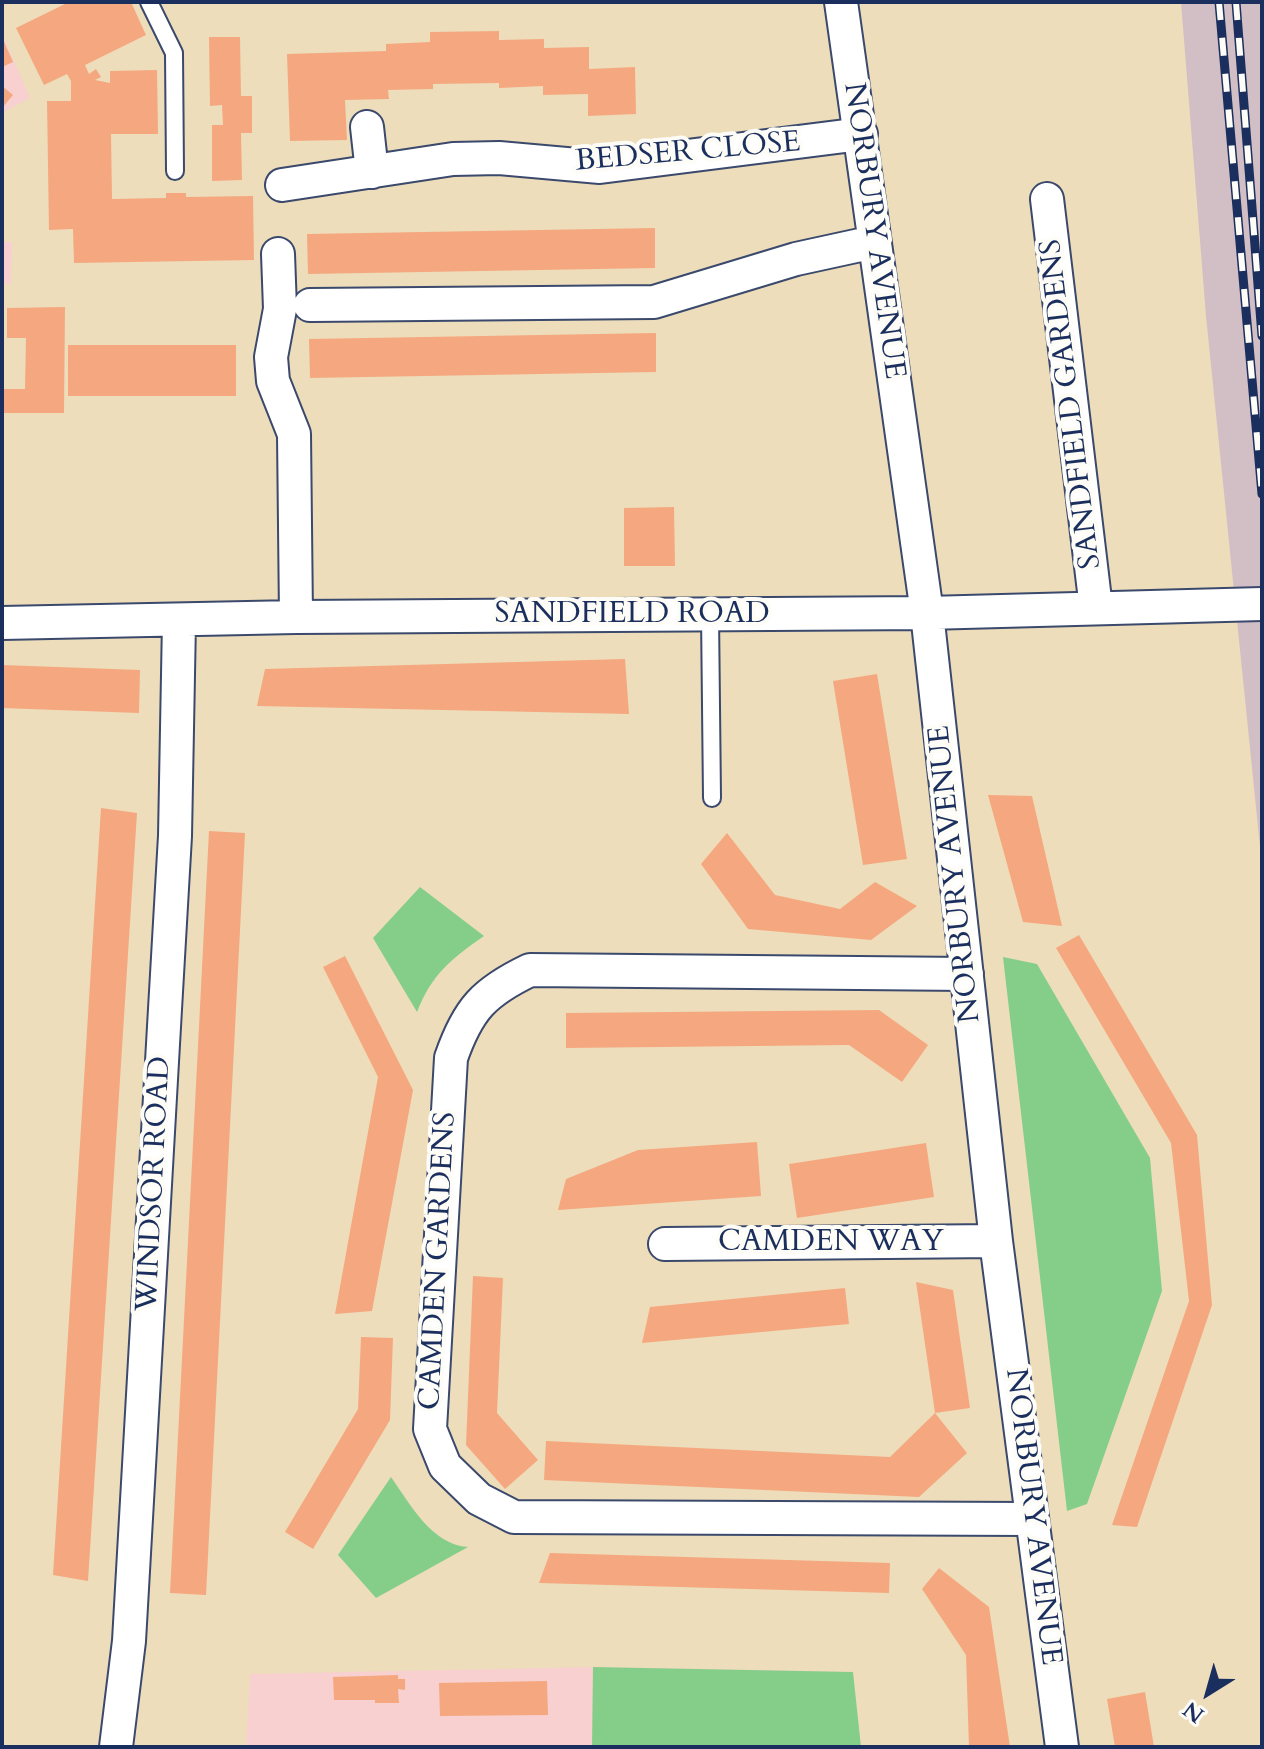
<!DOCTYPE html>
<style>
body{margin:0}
#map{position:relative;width:1264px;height:1749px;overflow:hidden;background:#edddbb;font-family:Cardo,serif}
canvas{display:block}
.frame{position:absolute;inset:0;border:4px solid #1b2f5e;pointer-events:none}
.north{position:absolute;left:1168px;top:1653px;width:80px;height:80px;-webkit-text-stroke:6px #fdfcf7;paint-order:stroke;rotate:217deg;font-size:22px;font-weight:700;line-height:32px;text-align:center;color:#1b2f5e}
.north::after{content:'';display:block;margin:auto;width:28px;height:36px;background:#1b2f5e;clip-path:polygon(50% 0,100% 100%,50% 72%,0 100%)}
</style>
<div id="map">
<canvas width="1264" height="1749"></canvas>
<div class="frame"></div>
<div class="north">N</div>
</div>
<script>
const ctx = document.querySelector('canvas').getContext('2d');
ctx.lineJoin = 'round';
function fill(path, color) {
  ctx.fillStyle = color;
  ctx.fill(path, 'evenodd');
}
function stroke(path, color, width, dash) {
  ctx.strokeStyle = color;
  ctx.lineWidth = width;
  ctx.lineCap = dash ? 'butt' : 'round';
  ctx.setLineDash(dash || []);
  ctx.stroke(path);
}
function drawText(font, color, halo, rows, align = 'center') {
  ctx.font = font + ' Cardo,serif';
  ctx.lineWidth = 8;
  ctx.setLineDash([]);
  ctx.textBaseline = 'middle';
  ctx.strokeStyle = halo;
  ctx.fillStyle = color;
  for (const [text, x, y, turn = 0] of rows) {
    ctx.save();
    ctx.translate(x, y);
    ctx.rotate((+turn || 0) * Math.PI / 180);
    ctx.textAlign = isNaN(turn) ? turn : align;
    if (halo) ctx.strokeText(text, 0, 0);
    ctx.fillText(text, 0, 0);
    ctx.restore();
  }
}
fill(new Path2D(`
 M2,33L30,98L2,113Z
 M2,242H12L11,284H2Z
 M593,1667L853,1672L861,1747H246L250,1674Z`), '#f7d0cf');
fill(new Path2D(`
 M1181,2H1262V866L1206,316Z`), '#d2bec5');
fill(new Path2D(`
 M420,887L484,936C451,959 432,974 417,1012L373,938Z
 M1003,957L1037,964L1150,1158L1162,1291L1087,1504L1067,1511Z
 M391,1477C410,1504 432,1545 468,1547L376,1598L338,1555Z
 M593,1667L853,1672L861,1747H592Z`), '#85ce89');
fill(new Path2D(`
 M69,2H131L146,35L85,65L89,74L96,69L101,77L95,80L110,83V71L157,70L158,134H111L112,199L166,198V193H186V197L253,196L254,260L74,263L73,229L49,230L47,101H71V81L67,74L44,85L16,28Z
 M499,31V40L544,39V48L589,47V69L635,67L636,114L588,116V94L543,95V86L499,88V83L433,84V89L388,90L389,99L345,100L347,140L290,141L287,54L386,51V44L430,42V32Z
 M2,37L13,62L2,67Z
 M209,37H240L241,96H252V133H241L242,180L212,181V125H223L222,105L210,106Z
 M2,86L13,95L2,108Z
 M655,228V268L308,274L307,234Z
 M65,307L64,413H2V389H25L26,338H7V308Z
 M656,333V372L310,378L309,339Z
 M68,345H236V396H68Z
 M674,507L675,566H624V508Z
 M625,659L629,714L257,706L265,669Z
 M2,665L140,670L139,713L2,708Z
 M877,674L907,859L863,865L833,681Z
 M988,795L1032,796L1062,926L1023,922Z
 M101,808L137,813L88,1581L53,1575Z
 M209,831L245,833L206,1595L170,1593Z
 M727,833L775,895L840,909L875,882L917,906L871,940L748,929L701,864Z
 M1079,935L1197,1135L1212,1305L1137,1527L1112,1525L1189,1301L1171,1143L1056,948Z
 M345,956L413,1090L372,1311L335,1314L378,1077L323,967Z
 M879,1010L928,1045L902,1082L849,1045L566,1048V1013Z
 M757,1142L761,1196L558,1210L566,1179L638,1150Z
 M926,1143L934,1197L797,1218L789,1164Z
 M473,1276L503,1278L497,1413L538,1460L505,1489L466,1445Z
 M916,1282L953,1290L970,1408L935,1413Z
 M845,1288L849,1324L642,1343L650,1307Z
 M361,1337L393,1338L390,1420L313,1549L285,1532L358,1409Z
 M935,1413L967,1453L919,1497L544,1480L546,1441L890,1457Z
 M550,1553L890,1563L889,1593L539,1583Z
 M939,1568L989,1607L1010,1747H969L966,1655L922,1589Z
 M398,1675V1679H405V1690L398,1689L399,1703H375V1700H334L333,1677Z
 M547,1681L548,1715L440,1716L439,1683Z
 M1145,1692L1154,1747H1115L1107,1699Z`), '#f5a87f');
const lane = new Path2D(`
 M149,2L174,53L175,171
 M710,614L712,798`);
const street = new Path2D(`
 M841,2L927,613L996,1241L1062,1747
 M367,127L372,172
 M282,185L453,159L499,158L600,167L861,134
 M1047,199L1096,608
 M278,254L280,309L271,357L273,381L294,434L296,617
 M310,305L654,302L796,259L874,242
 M2,623L296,617L927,613L1262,604
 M967,974L530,970C484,992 468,1009 451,1058L430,1429L445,1466L479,1499L514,1517L1031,1519
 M665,1244L996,1241
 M116,1747L129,1641L165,1009L175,836L179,621`);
stroke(lane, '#3a496c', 20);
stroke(street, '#3a496c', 36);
stroke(lane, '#fff', 16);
stroke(street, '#fff', 32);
const rail = new Path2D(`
 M1219,2L1262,494
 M1236,2L1262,336`);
stroke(rail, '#1b2f5e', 9);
stroke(rail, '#fdfcf7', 6, [18]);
drawText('30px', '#1b2f5e', '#fdfcf7', [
 ["BEDSER CLOSE",688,153,-5],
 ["NORBURY AVENUE",873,231,82],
 ["SANDFIELD GARDENS",1072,404,-97],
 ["SANDFIELD ROAD",632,615],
 ["NORBURY AVENUE",956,874,-96],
 ["WINDSOR ROAD",155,1184,-87],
 ["CAMDEN WAY",831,1243],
 ["CAMDEN GARDENS",439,1261,-87],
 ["NORBURY AVENUE",1032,1517,83]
]);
</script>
